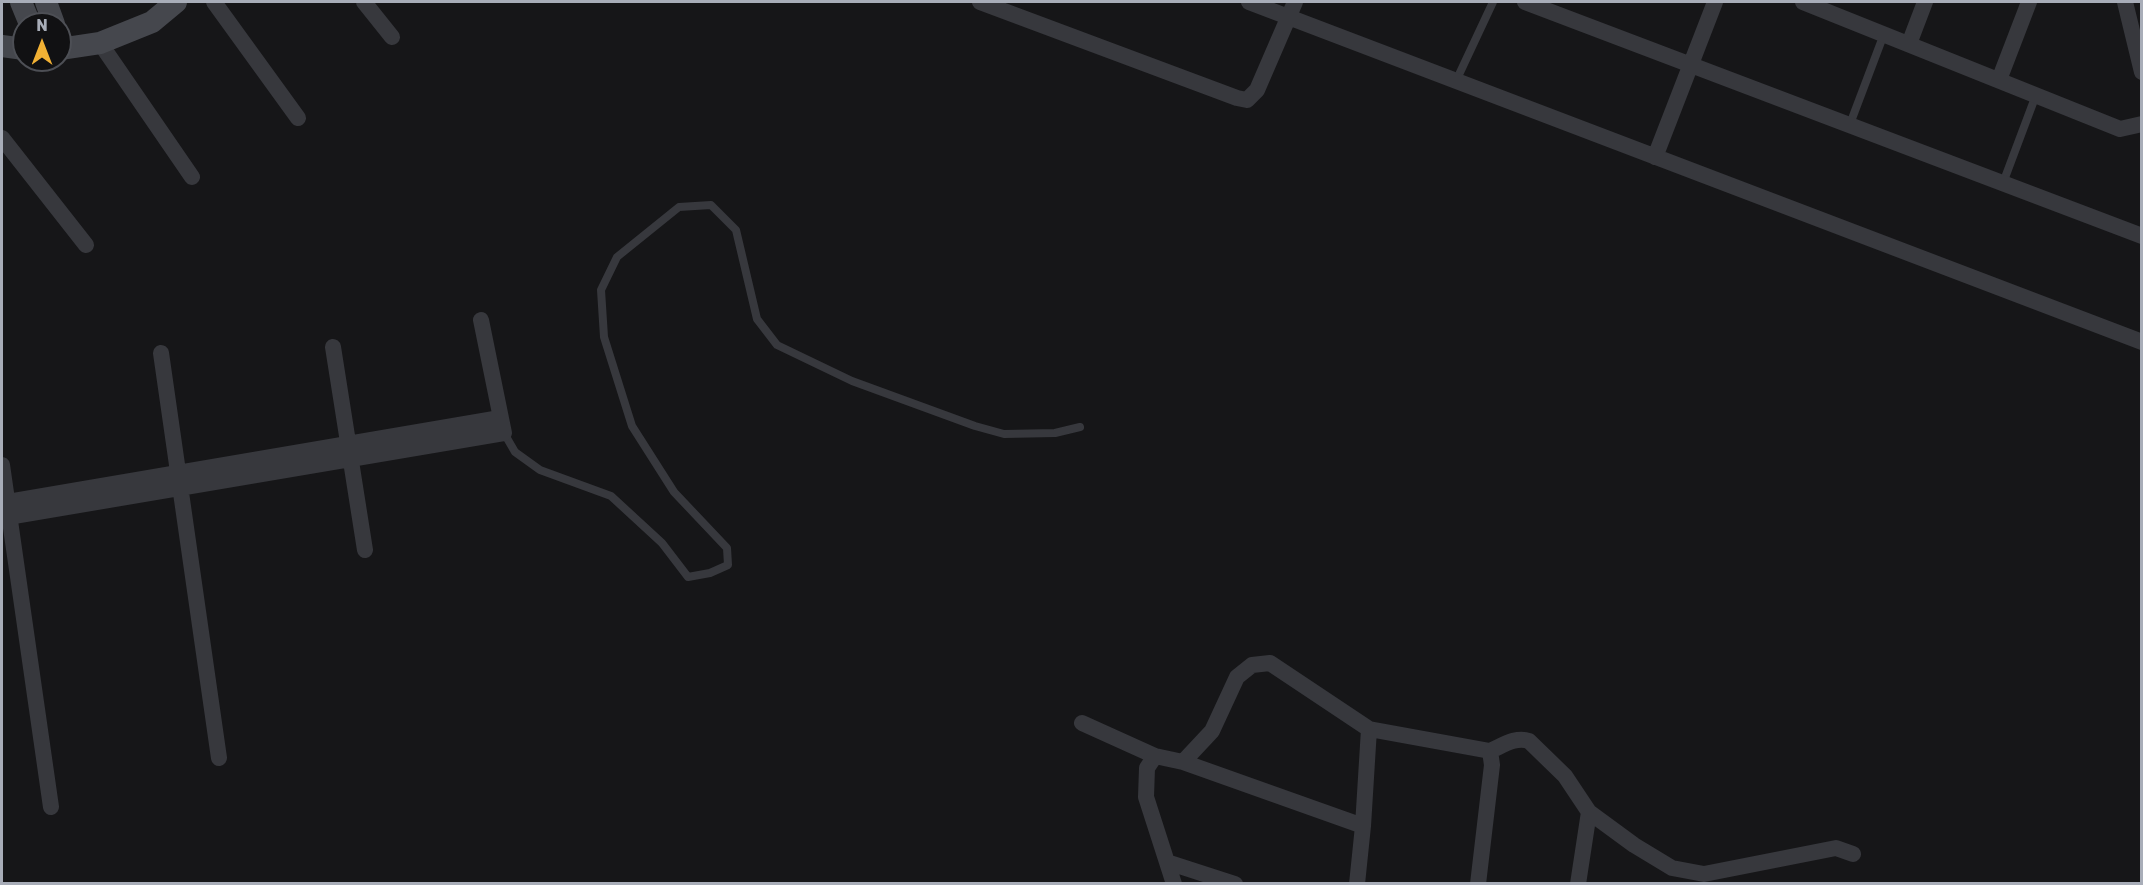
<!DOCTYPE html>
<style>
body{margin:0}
#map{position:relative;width:2143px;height:885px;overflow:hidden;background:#161618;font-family:Rubik,sans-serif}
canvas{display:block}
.frame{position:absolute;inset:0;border:3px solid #a8adb8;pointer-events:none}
.north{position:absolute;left:12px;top:12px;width:60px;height:60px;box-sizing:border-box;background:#111113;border:2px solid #4d4f55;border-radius:50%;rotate:0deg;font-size:16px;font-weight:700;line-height:24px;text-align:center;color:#a8adb8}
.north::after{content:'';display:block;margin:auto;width:21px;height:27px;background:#f2b134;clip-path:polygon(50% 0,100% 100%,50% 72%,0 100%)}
</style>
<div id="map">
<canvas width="2143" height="885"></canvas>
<div class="frame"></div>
<div class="north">N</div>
</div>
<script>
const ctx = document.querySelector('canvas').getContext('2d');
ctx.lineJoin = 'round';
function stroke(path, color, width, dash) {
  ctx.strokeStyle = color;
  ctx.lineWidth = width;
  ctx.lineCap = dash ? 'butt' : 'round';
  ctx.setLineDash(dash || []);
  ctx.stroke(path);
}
stroke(new Path2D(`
 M1456,81L1493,2
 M1850,124L1884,34
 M2003,183L2036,95
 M504,433L515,452L540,470L611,496L662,543L688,577L710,573L728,565L727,548L674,492L632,426L604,337L601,290L617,257L679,207L711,205L736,230L757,319L777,345L852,381L975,426L1004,434L1055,433L1080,427`), '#37383d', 8);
stroke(new Path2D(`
 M214,2L298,118
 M364,2L392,37
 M980,2L1237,98L1247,100L1257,90L1295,2
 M1249,2L2142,342
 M1525,2L2142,236
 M1803,2L2120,129L2142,124
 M2125,2L2142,72
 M100,43L192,177
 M1909,44L1925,2
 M1999,80L2029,2
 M2,138L86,245
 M1655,157L1715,2
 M333,347L365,550
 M161,353L219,758
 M2,465L51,807
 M2,503L500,418
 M2,518L504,433L481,320
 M1082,723L1155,756L1183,762L1212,731L1237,677L1252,665L1270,663L1369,729L1490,751
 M1155,756L1147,768L1146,797L1174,884
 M1183,762L1363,826
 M1167,862L1235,884
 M1357,884L1363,826L1369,729
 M1478,884L1492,765L1490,751C1502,746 1516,736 1529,741L1565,776L1589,812L1634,845L1672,868L1704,874L1836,848L1853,854
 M1578,884L1589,812`), '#37383d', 16);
stroke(new Path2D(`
 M21,2L30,24
 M46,2L54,24
 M2,46L24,49
 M60,49L100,43L152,22L176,2`), '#45474d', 22);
</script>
